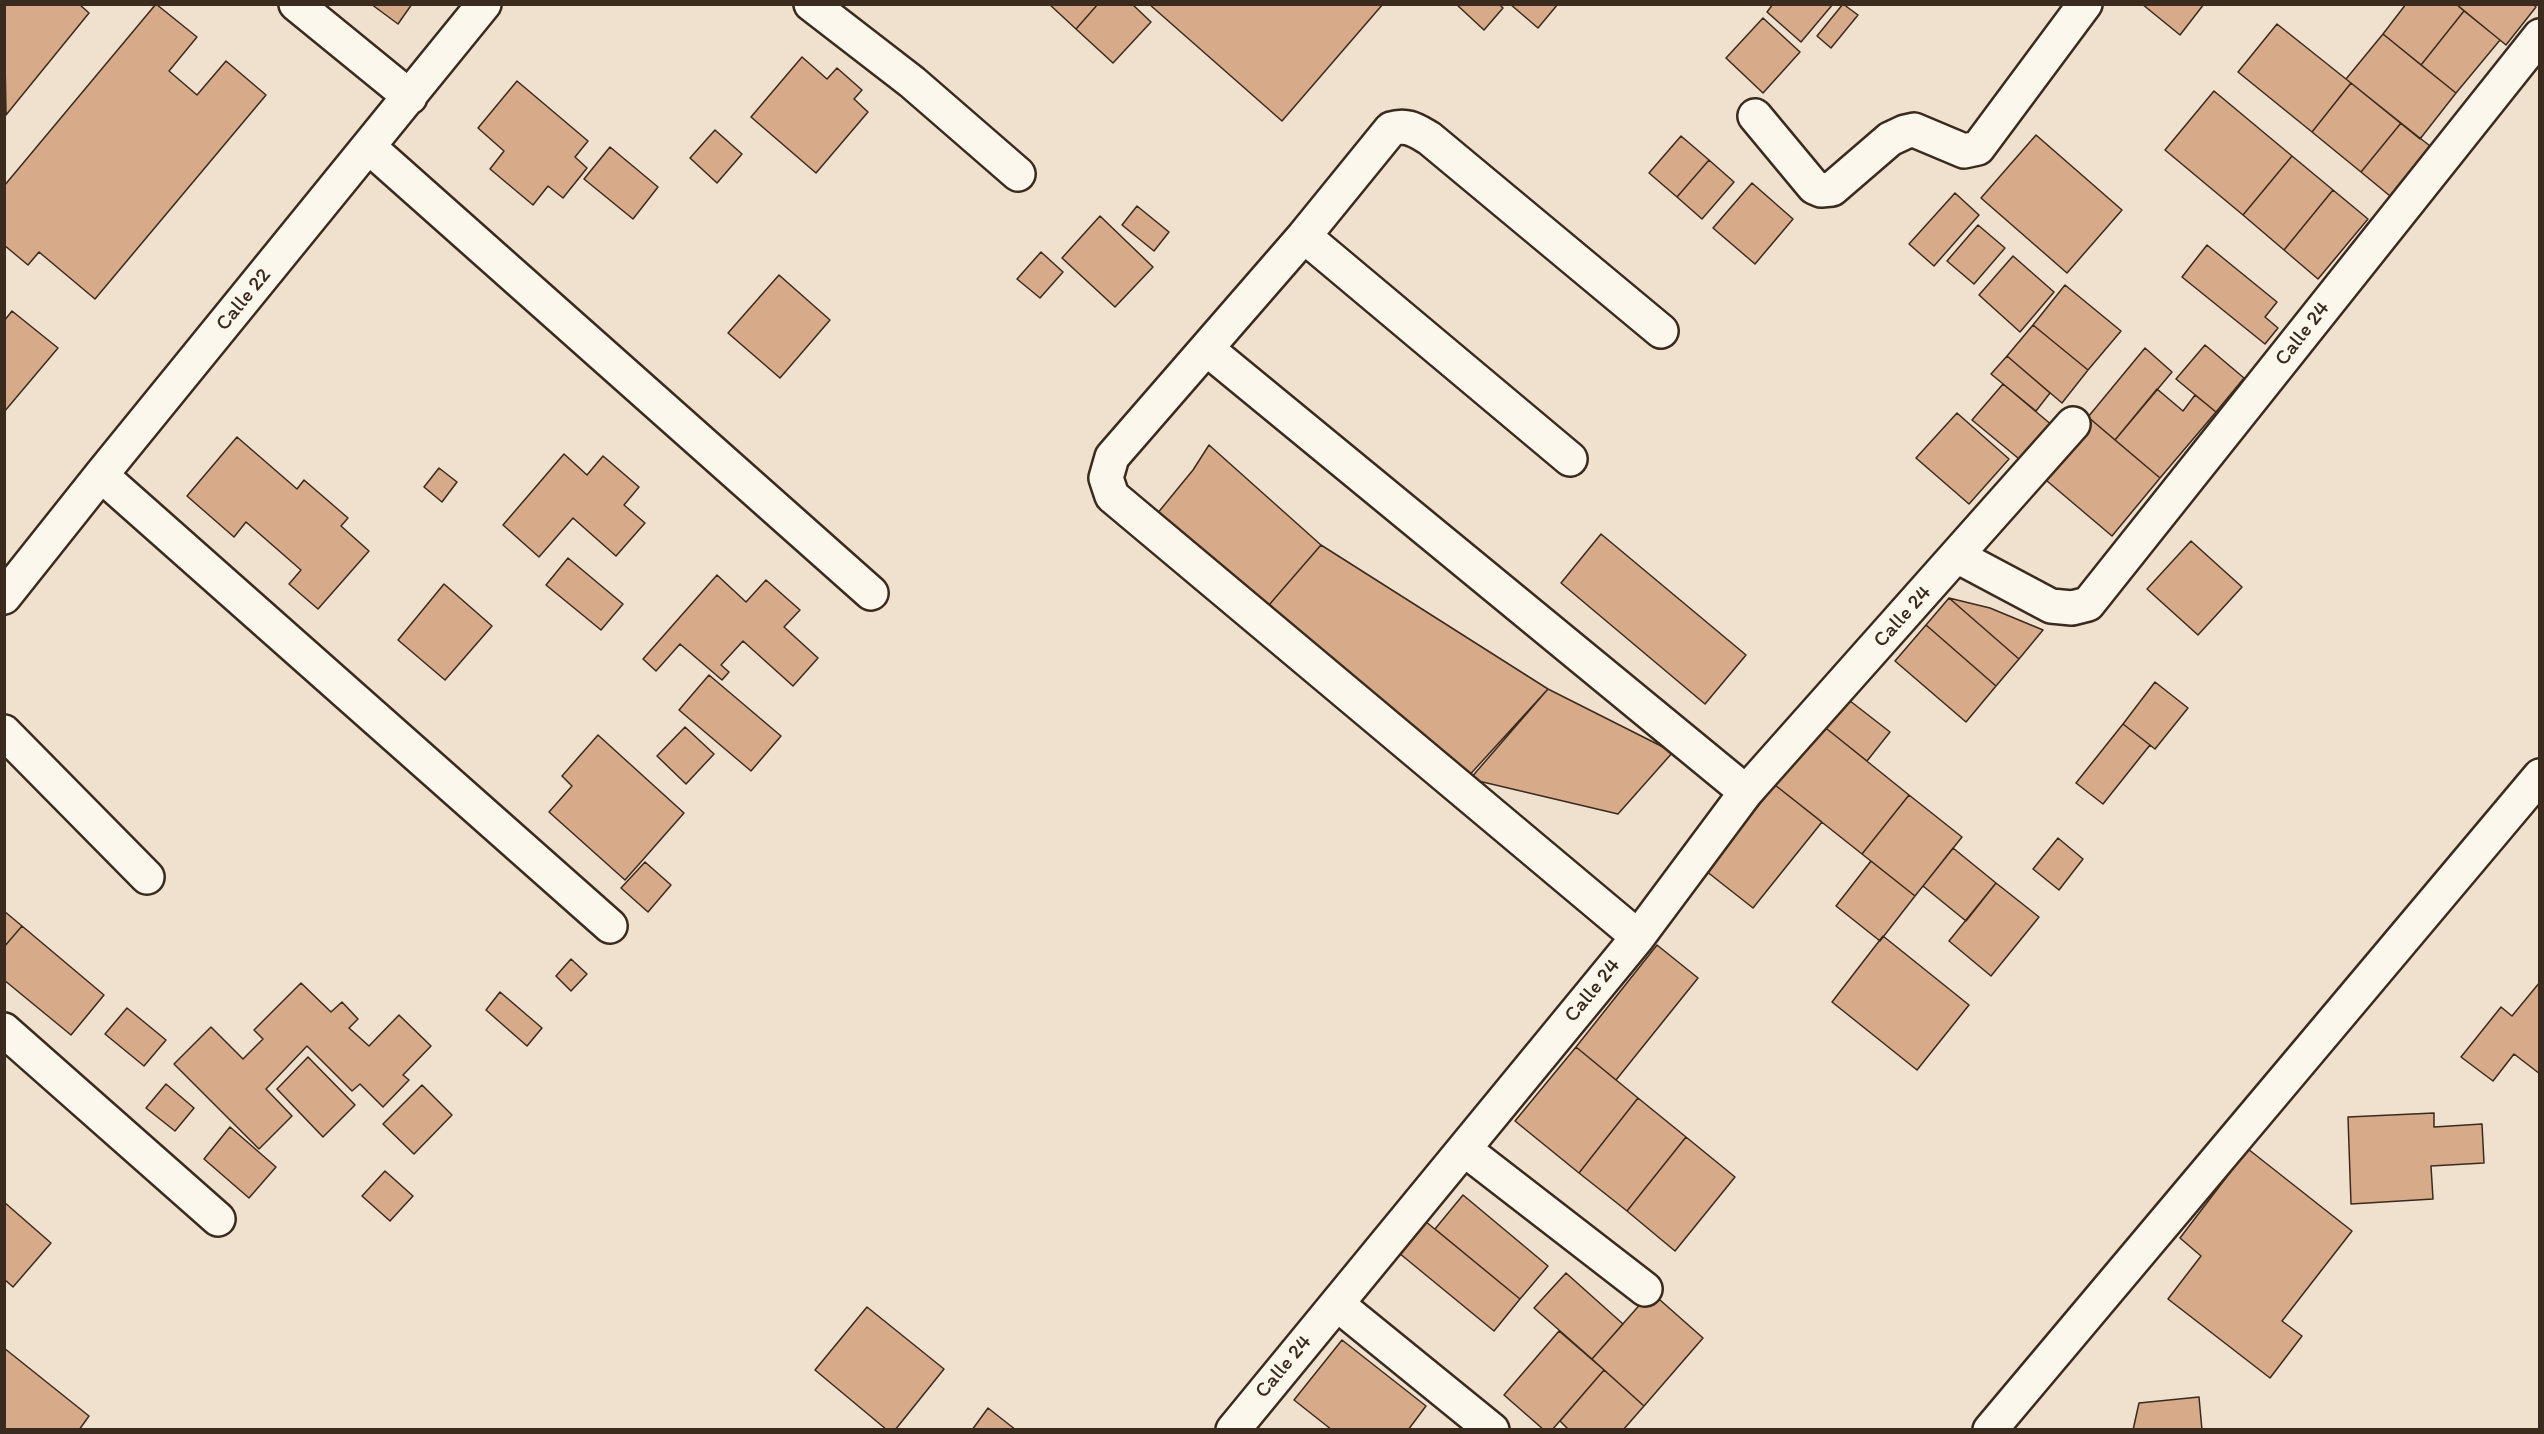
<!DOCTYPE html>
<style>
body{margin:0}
#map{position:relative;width:2544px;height:1434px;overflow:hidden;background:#f0e0ce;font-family:Itim,sans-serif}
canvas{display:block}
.frame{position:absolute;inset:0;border:6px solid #3b2a1e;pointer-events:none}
</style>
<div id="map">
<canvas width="2544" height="1434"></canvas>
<div class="frame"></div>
</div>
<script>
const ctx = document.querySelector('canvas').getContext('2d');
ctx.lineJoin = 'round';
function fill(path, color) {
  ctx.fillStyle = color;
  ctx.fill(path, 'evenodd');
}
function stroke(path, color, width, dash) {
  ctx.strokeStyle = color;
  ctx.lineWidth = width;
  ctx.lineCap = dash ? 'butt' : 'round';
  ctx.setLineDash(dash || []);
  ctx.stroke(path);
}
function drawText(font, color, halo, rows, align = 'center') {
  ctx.font = font + ' Itim,sans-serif';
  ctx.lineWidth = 4.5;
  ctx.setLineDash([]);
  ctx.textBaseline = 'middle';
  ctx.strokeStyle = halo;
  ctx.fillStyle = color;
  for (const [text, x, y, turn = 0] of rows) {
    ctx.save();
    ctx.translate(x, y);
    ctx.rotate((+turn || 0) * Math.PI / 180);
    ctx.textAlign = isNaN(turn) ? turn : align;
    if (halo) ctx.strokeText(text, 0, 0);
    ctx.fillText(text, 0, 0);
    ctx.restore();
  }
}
const building = new Path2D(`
 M4,4H79L89,13L6,115Z
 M156,4L197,37L169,71L197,95L226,61L266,95L95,299L39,252L28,265L4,245V186Z
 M371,4H412L398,24Z
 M1049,4H1098L1076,29Z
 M1098,4H1132L1151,22L1113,63L1076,29Z
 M1149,4H1383L1282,121Z
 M1456,4H1499L1503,8L1484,30Z
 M1510,4H1558L1538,28Z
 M1773,4H1833L1801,42L1767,12Z
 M1843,4L1858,15L1831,48L1817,36Z
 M2142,4H2204L2180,35Z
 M2406,4H2456L2464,11L2421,65L2383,34Z
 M2456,4H2533L2536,7L2506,45Z
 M2464,11L2500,40L2456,93L2421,65Z
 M1763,18L1800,52L1763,93L1726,58Z
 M2277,24L2351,83L2312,132L2238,72Z
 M2383,34L2456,93L2420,139L2346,79Z
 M802,57L827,79L837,68L862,90L854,99L868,112L816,173L751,117Z
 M517,81L588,141L575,157L587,168L563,198L548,186L533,205L490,169L504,151L478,128Z
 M2351,83L2401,123L2361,172L2312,132Z
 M2214,91L2292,156L2243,215L2165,150Z
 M2401,123L2430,146L2390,196L2361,172Z
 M715,130L742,154L717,183L690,158Z
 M2036,135L2122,210L2067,273L1981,198Z
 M1681,136L1709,160L1677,197L1649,173Z
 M610,147L658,187L633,219L584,179Z
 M2292,156L2333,190L2284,250L2243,215Z
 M1709,160L1734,182L1702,219L1677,197Z
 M1752,183L1793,219L1755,264L1713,228Z
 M2333,190L2368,219L2318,279L2284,250Z
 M1955,193L1979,215L1934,266L1909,244Z
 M1137,206L1169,232L1154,251L1122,225Z
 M1100,216L1153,267L1115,307L1062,258Z
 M1978,225L2005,248L1974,284L1947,261Z
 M2207,245L2277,302L2265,317L2278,328L2265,344L2182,277Z
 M1041,252L1063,272L1040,298L1017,279Z
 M2013,256L2054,292L2020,332L1979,295Z
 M779,275L830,320L780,378L728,333Z
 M2065,285L2121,331L2088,370L2033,325Z
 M12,311L58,348L4,412V321Z
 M2033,325L2088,370L2062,403L2007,356Z
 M2205,345L2244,378L2216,412L2176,379Z
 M2145,348L2172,372L2115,440L2088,417Z
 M2007,356L2050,393L2036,411L1991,374Z
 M2003,384L2053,426L2024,463L1972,420Z
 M2157,389L2183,411L2195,395L2216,412L2160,478L2115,440Z
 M1957,413L2009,459L1969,504L1916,458Z
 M2088,417L2160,478L2112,536L2040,475Z
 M237,437L297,489L304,480L348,518L341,526L369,551L318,609L289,584L301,570L246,522L234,537L187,496Z
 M1209,445L1321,545L1262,613L1152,520L1193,470Z
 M564,454L587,475L603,456L639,487L624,505L645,523L616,556L573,518L539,557L503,525Z
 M439,468L457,482L442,502L424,487Z
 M1601,534L1746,655L1705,704L1561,583Z
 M2191,541L2242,587L2198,635L2147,589Z
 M1321,545L1548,689L1465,780L1262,613Z
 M568,558L623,604L601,630L546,585Z
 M717,575L746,602L766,580L800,610L784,627L818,658L793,686L743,641L721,665L729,672L722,680L680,644L656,671L643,659Z
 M444,584L492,626L445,680L398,640Z
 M1949,598L2019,659L1996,686L1926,625Z
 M1949,598L1990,608L2043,630L2019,659Z
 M1926,625L1996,686L1966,722L1895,661Z
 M709,675L781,736L751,771L679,710Z
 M2155,682L2188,708L2155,749L2123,724Z
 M1548,689L1673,752L1618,814L1470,779Z
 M1845,697L1890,732L1867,761L1822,725Z
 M2123,724L2150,745L2103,804L2076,783Z
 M1822,725L1909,795L1862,854L1775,785Z
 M685,727L714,754L686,784L657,756Z
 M598,735L684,813L625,880L549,812L572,786L562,776Z
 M1775,785L1822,822L1753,908L1706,871Z
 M1909,795L1962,837L1915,896L1862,854Z
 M2058,838L2083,859L2059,890L2033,869Z
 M1953,848L1996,883L1966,921L1923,886Z
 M1871,861L1915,896L1880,941L1836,906Z
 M645,862L671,885L648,912L621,888Z
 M1996,883L2039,917L1991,976L1949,941Z
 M4,911L22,926L4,947Z
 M22,926L104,995L71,1035L4,980V947Z
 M1883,936L1969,1005L1917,1070L1832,1002Z
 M1657,945L1698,978L1616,1080L1576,1047Z
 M571,959L587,974L571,991L556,976Z
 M2540,982V1074L2514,1054L2493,1081L2461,1057L2501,1007L2512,1016Z
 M301,983L331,1012L342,1002L358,1019L349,1028L369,1046L399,1015L431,1046L403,1075L409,1080L383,1107L360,1084L352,1091L307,1046L266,1089L292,1116L259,1149L174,1064L211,1027L243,1059L263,1039L254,1030Z
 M500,992L542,1028L527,1046L486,1010Z
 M127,1008L166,1040L144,1066L105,1034Z
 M1576,1047L1638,1098L1579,1173L1515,1121Z
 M308,1057L355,1105L323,1137L277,1089Z
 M166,1084L194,1108L175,1131L146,1108Z
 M422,1085L452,1115L414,1154L383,1124Z
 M1638,1098L1686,1137L1627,1211L1579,1173Z
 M2434,1113V1127L2482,1124L2484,1163L2431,1166L2433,1199L2351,1204L2348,1117Z
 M230,1127L276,1167L249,1198L204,1159Z
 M1686,1137L1735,1177L1675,1251L1627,1211Z
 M2248,1149L2352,1231L2282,1321L2302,1336L2270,1378L2168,1299L2201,1256L2180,1238Z
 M385,1171L413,1196L390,1221L362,1196Z
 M1463,1195L1548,1266L1520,1299L1435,1229Z
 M4,1202L51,1243L13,1287L4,1279Z
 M1425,1221L1520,1299L1494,1331L1399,1253Z
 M1566,1273L1623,1324L1592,1359L1534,1308Z
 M1651,1292L1703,1338L1644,1406L1592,1359Z
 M867,1307L944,1369L895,1430H887L815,1370Z
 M1559,1331L1604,1370L1552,1430H1544L1504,1395Z
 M1342,1340L1426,1406L1408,1430H1332L1294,1400Z
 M4,1348L89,1416L79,1430H4Z
 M1604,1370L1644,1406L1623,1430H1569L1560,1421Z
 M2199,1397L2202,1430H2133L2139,1403Z
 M988,1408L1016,1430H972Z`);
fill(building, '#d7aa89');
stroke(building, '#3b2a1e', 1.5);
const minor = new Path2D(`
 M296,4L410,97
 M811,4L912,82L1018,174
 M1755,116L1814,187L1821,190L1832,189L1890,139L1905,132L1914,130L1964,151L1978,148L2085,4
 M369,147L871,593
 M1304,236L1570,459
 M1207,349L1746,792
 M101,475L610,926
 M1957,556L2051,606L2072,608L2088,604L2540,36
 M4,597L101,475L484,4
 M4,732L147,877
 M1638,937L1112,496L1106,478L1112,457L1304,236L1391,129C1407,124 1415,130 1429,138L1661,331
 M4,1030L218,1219
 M1464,1149L1645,1289
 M1337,1304L1492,1430
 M1233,1430L1638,937L1746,792L2073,424
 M1990,1430L2540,776`);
stroke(minor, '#3b2a1e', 38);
stroke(minor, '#fbf7ec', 33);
drawText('21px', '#3b2a1e', '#fbf7ec', [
 ["Calle 22",244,300,-51],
 ["Calle 24",2303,334,-52],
 ["Calle 24",1903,617,-48],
 ["Calle 24",1593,991,-51],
 ["Calle 24",1284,1367,-50]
]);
</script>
